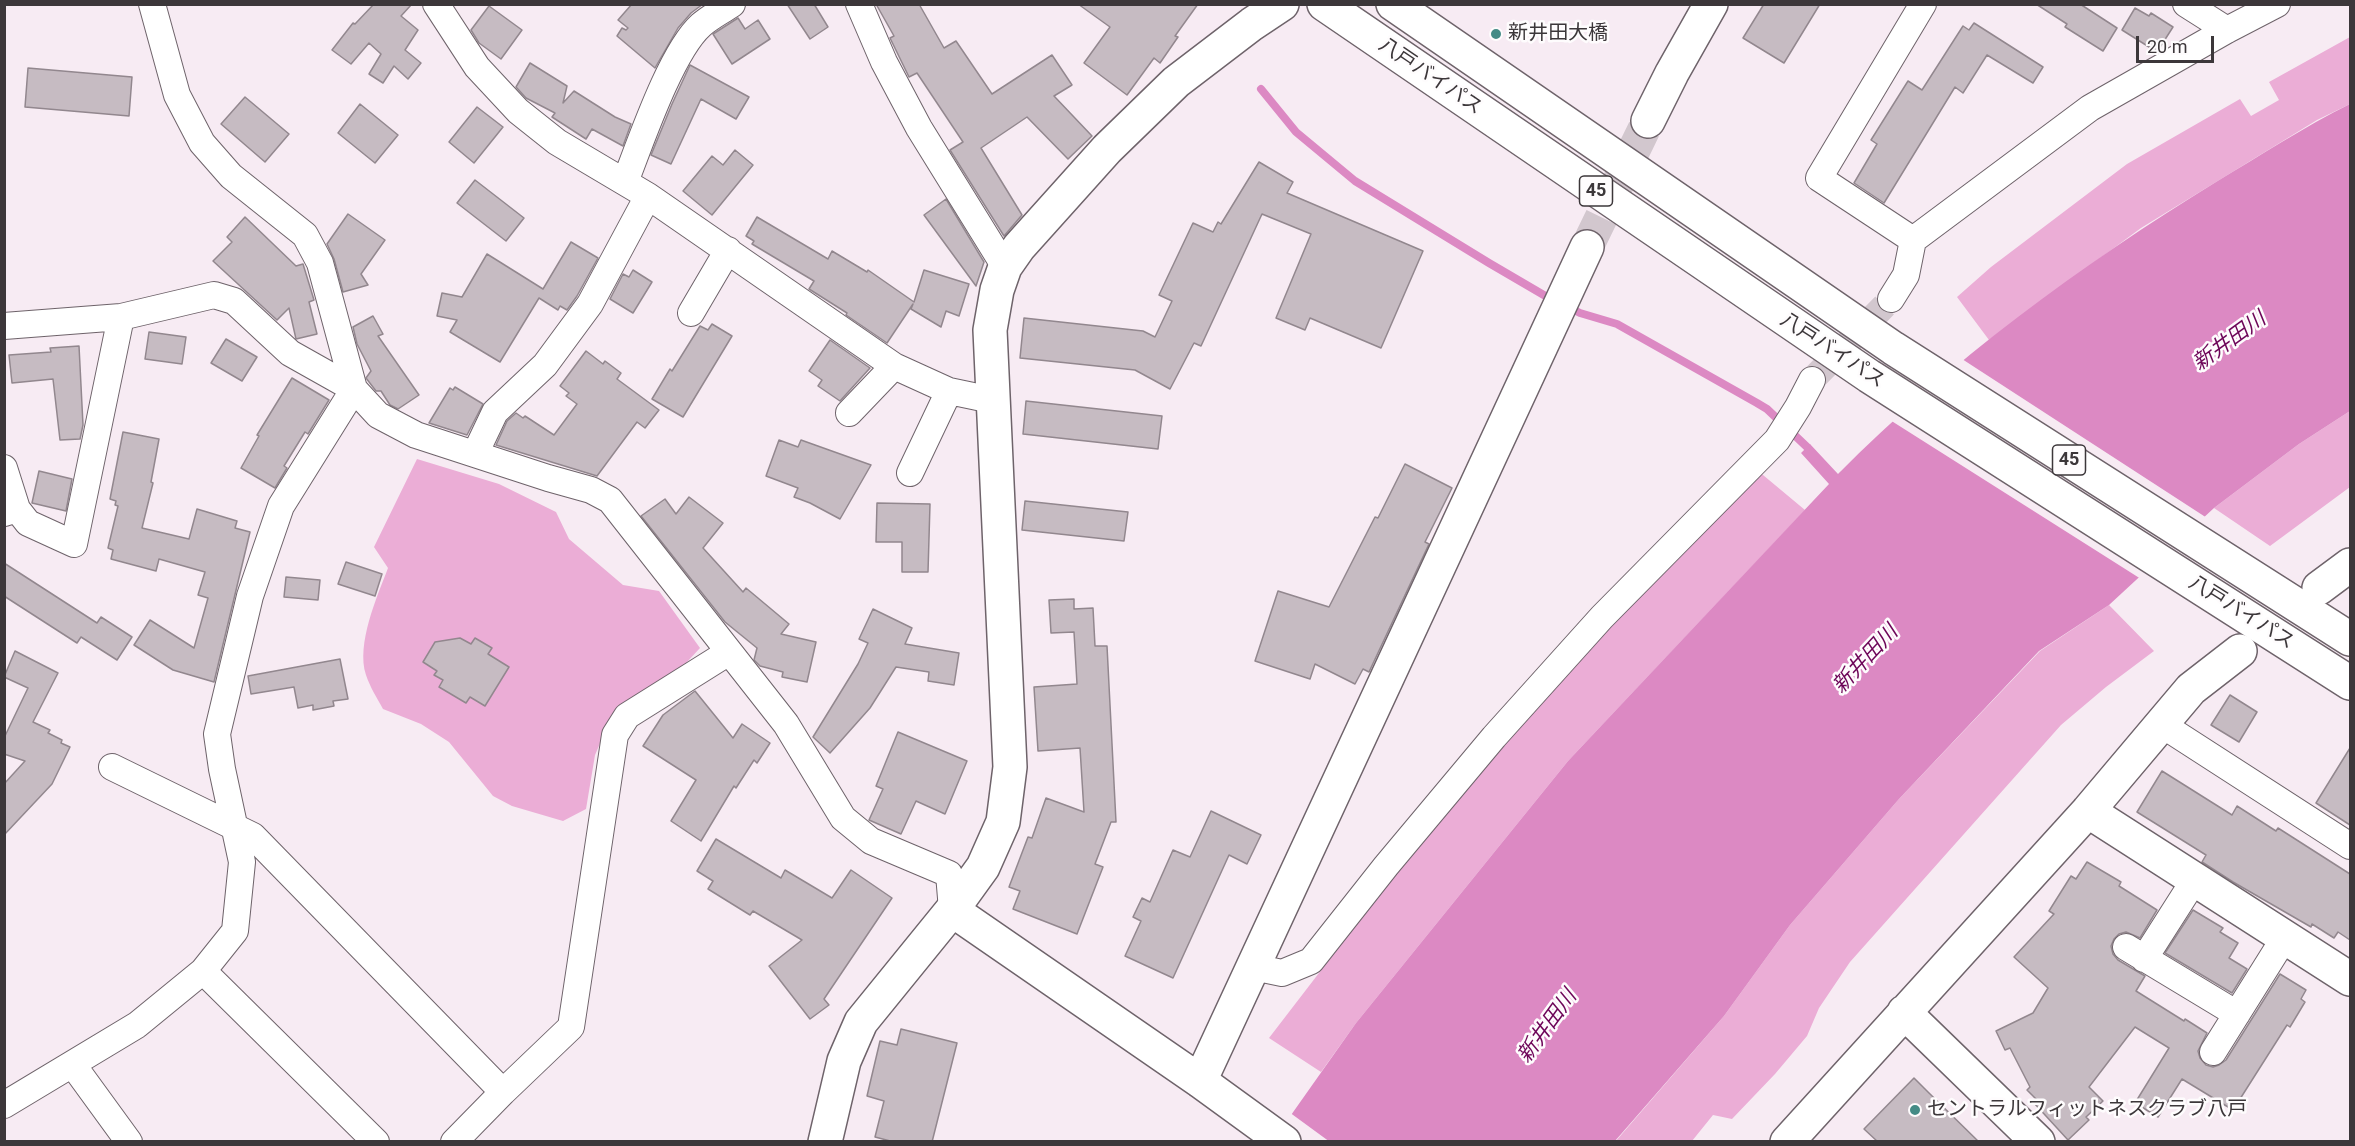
<!DOCTYPE html>
<meta charset="utf-8">
<style>
body{margin:0}
#map{position:relative;width:2355px;height:1146px;overflow:hidden;background:#f7ebf3;font-family:Roboto,sans-serif}
canvas{display:block}
.frame{position:absolute;inset:0;border:6px solid #3c373a;pointer-events:none}
.scale{position:absolute;left:2136px;top:36px;width:78px;height:27px;box-sizing:border-box;border:3px solid #3c373a;border-top:0;padding-left:8px;font-size:18px;line-height:21px;white-space:nowrap;color:#3c373a;-webkit-text-stroke:4px #fefcfd;paint-order:stroke}
</style>
<div id="map">
<canvas width="2355" height="1146"></canvas>
<div class="frame"></div>
<div class="scale">20 m</div>
</div>
<script>
const ctx = document.querySelector('canvas').getContext('2d');
ctx.lineJoin = 'round';
function fill(path, color) {
  ctx.fillStyle = color;
  ctx.fill(path, 'evenodd');
}
function stroke(path, color, width, dash) {
  ctx.strokeStyle = color;
  ctx.lineWidth = width;
  ctx.lineCap = dash ? 'butt' : 'round';
  ctx.setLineDash(dash || []);
  ctx.stroke(path);
}
function drawText(font, color, halo, rows, align = 'center') {
  ctx.font = font + ' Roboto,"Noto Sans JP",sans-serif';
  ctx.lineWidth = 5;
  ctx.setLineDash([]);
  ctx.textBaseline = 'middle';
  ctx.strokeStyle = halo;
  ctx.fillStyle = color;
  for (const [text, x, y, turn = 0] of rows) {
    ctx.save();
    ctx.translate(x, y);
    ctx.rotate((+turn || 0) * Math.PI / 180);
    ctx.textAlign = isNaN(turn) ? turn : align;
    if (halo) ctx.strokeText(text, 0, 0);
    ctx.fillText(text, 0, 0);
    ctx.restore();
  }
}
fill(new Path2D(`
 M2350,37V104L2317,120L2141,228L1989,340L1957,297L1991,267L2127,164L2240,99L2251,116L2279,100L2269,82Z
 M2350,411V487L2270,546L2214,508L2299,444Z
 M417,459L499,484L556,512L569,539L623,585L659,591L700,648L687,662L608,725L595,755L586,809L563,821L512,806L493,796L449,742L421,724L383,709C377,698 370,687 366,675C356,644 377,597 388,568L374,547Z
 M1757,470L1805,510L1568,761L1356,1023L1321,1072L1269,1038L1402,865L1500,743Z
 M2109,605L2154,651L2106,687L2061,725L1850,962L1819,1008L1807,1036L1775,1074L1732,1119L1713,1115L1692,1141L1615,1142L1724,1016L1790,925L1899,799L2040,651Z`), '#ebadd6');
fill(new Path2D(`
 M2350,104V411L2299,444L2214,508L2109,605L2039,651L1899,799L1790,925L1724,1016L1615,1141L1272,1142L1356,1023L1568,761L1829,484L1801,453L1810,444L1838,474C1950,361 2081,265 2216,182C2261,155 2304,127 2350,104Z`), '#dc89c3');
fill(new Path2D(`
 M1962,359L2207,518L2141,579L1890,420Z
 M1289,1112L1330,1142L1269,1141Z`), '#f7ebf3');
stroke(new Path2D(`
 M1261,89L1296,132L1355,181L1489,263L1554,301
 M1568,307L1580,313L1617,324L1757,403L1767,409L1807,447`), '#dc89c3', 8);
const building = new Path2D(`
 M374,4H412L401,16L418,30L405,50L421,63L408,79L394,66L383,83L369,74L381,54L369,43L351,64L332,50L353,23L355,24Z
 M632,4H703L691,13L678,28L655,68L617,36L622,28L626,30L628,28L618,20Z
 M787,4H814L828,27L810,39Z
 M876,4H919L944,48L956,41L992,94L1052,55L1072,85L1054,96L1092,136L1068,159L1027,117L981,148L1022,215L1004,236L950,150L963,142L917,73L909,77L890,38L894,36Z
 M1078,4H1198L1175,36L1178,37L1160,63L1154,58L1127,95L1084,63L1110,27Z
 M1764,4H1820L1784,63L1743,38Z
 M2036,4H2080L2117,28L2103,51L2065,27L2067,24Z
 M489,6L522,30L501,59L479,43L471,30Z
 M2135,8L2149,16L2151,13L2173,27L2157,52L2122,30Z
 M738,18L745,29L758,20L770,39L732,64L713,34Z
 M1974,23L2043,67L2033,83L1987,55L1963,93L1955,87L1884,203L1854,183L1877,144L1871,140L1908,81L1922,90L1963,26L1969,30Z
 M530,63L567,86L563,103L574,91L615,117L631,124L623,146L592,129L586,139L552,117L555,113L526,98L516,87Z
 M690,65L749,97L736,119L701,99L671,164L651,155L672,104Z
 M28,68L132,77L129,116L25,107Z
 M245,97L289,134L265,162L221,124Z
 M360,104L398,135L375,163L338,133Z
 M477,107L503,127L474,163L449,142Z
 M735,150L753,165L712,215L683,191L712,156L723,165Z
 M1259,162L1293,182L1287,193L1423,251L1381,348L1310,318L1305,330L1276,318L1311,234L1262,214L1201,346L1194,343L1170,389L1135,370L1020,358L1024,318L1143,331L1155,337L1172,301L1159,295L1193,223L1213,232L1218,222L1221,224Z
 M475,180L524,218L506,241L457,203Z
 M946,199L984,262L976,286L924,215Z
 M348,214L385,240L361,274L368,285L343,292L334,259L327,244Z
 M245,217L296,266L303,264L314,300L309,302L317,334L296,339L289,308L277,320L213,261L232,242L227,237Z
 M757,217L828,259L832,251L867,272L868,270L914,302L924,270L969,284L959,316L946,311L941,327L911,309L913,304L887,343L846,315L847,313L809,289L814,281L752,244L754,241L746,236Z
 M571,242L598,258L577,296L567,310L560,306L558,310L539,298L500,362L450,332L457,320L437,316L442,293L462,297L487,254L543,289Z
 M633,270L652,282L633,313L610,299L623,274L629,277Z
 M373,316L383,334L378,336L419,395L398,409L390,405L381,391H376L366,378L371,371L357,344L353,327Z
 M712,324L732,336L683,417L652,399L670,369L672,371L700,326L708,330Z
 M149,332L186,337L182,364L145,359Z
 M226,339L257,357L242,381L211,363Z
 M830,340L870,368L840,401L818,386L822,380L809,371Z
 M79,346L83,425L80,439L60,440L53,379L12,383L9,355L51,352L50,348Z
 M586,351L603,364L605,361L621,373L617,379L659,410L645,428L637,422L597,476L496,445L507,421L516,413L523,418L525,416L554,435L577,404L566,396L569,393L560,386Z
 M292,378L329,400L308,434L305,432L284,466L287,468L275,488L241,468L259,436L257,435Z
 M455,387L483,404L467,435L429,423L450,388L453,390Z
 M1026,401L1162,416L1158,449L1023,434Z
 M123,432L159,439L151,482L153,483L142,528L189,539L197,509L237,521L235,528L250,532L214,682L173,670L134,645L150,620L194,648L208,598L198,595L205,572L159,559L156,571L111,559L113,550L108,548L118,506L115,505L116,501L110,499Z
 M779,440L798,447L801,440L871,465L840,519L810,503L794,497L798,488L766,476Z
 M1405,464L1452,488L1425,542L1429,544L1369,672L1363,669L1355,684L1315,664L1310,679L1255,661L1278,591L1329,607L1375,517L1378,518Z
 M39,471L72,479L66,511L32,503Z
 M689,497L723,523L703,548L743,592L746,588L789,624L781,634L816,642L807,682L782,677L783,672L760,666L754,660L757,648L725,622L641,516L665,499L676,514Z
 M1025,501L1128,512L1124,541L1022,530Z
 M877,503L930,504L928,572H902V542H876Z
 M346,562L382,574L375,596L338,584Z
 M4,563L97,623L101,617L132,637L117,660L81,637L77,643L4,596Z
 M286,577L320,580L318,600L284,597Z
 M1074,599V609L1093,608L1095,646H1107L1116,822H1111L1095,864L1103,867L1077,934L1013,909L1020,891L1009,887L1028,837L1032,838L1046,798L1084,812L1080,748L1038,751L1034,687L1077,684L1074,632L1051,633L1049,600Z
 M873,609L912,628L905,644L959,653L954,685L928,681L929,672L896,667L870,708L830,753L813,737L858,664L868,643L859,639Z
 M460,638L471,644L475,638L492,648L488,654L509,667L485,706L470,697L466,703L439,687L443,680L434,675L437,671L423,662L435,642Z
 M15,651L58,673L33,722L50,730L48,733L62,740L61,743L70,747L52,784L4,835V784L25,761L4,754V738L28,688L4,677Z
 M340,659L348,699L333,701L334,706L313,710V705L298,708L294,687L251,694L248,676Z
 M695,691L733,738L742,724L770,743L757,763L754,760L736,788L734,786L701,841L671,821L696,780L643,746L663,715Z
 M2230,695L2257,712L2239,742L2211,725Z
 M898,732L967,761L945,814L916,801L901,834L869,820L883,789L876,786Z
 M2350,748V825L2316,803Z
 M2162,771L2232,815L2237,806L2276,831L2278,828L2350,874V940L2338,932L2334,938L2312,924L2311,927L2233,882L2202,862L2206,855L2137,812Z
 M1211,811L1261,835L1247,864L1229,855L1173,978L1125,956L1141,921L1133,917L1142,898L1150,902L1173,850L1190,857Z
 M716,839L781,878L785,870L832,898L851,870L892,898L824,999L829,1005L810,1019L769,966L802,940L753,911L750,915L708,889L713,881L697,871Z
 M2087,862L2121,882L2119,886L2157,910L2140,938L2126,932L2119,934L2114,939L2111,946L2113,954L2118,960L2145,976L2136,991L2184,1021L2185,1019L2207,1033L2198,1051L2200,1058L2206,1065L2213,1067L2219,1065L2226,1060L2280,974L2306,990L2301,999L2305,1002L2290,1027L2287,1025L2233,1110L2182,1079L2158,1117L2135,1103L2169,1048L2135,1027L2089,1087L2103,1101L2086,1117L2089,1120L2068,1140L2034,1103L2037,1100L2027,1090L2030,1087L2010,1048L2005,1050L1996,1031L2033,1013L2048,988L2014,957L2054,914L2049,911L2071,876L2076,879Z
 M2193,910L2223,928L2220,932L2238,943L2229,958L2247,969L2232,993L2165,953Z
 M901,1029L957,1043L932,1142H894L875,1137L884,1101L867,1096L880,1041L897,1045Z
 M1914,1078L1928,1092L1979,1142H1878L1864,1129Z`);
fill(building, '#c6bbc2');
stroke(building, '#92878e', 1.5);
stroke(new Path2D(`
 M1812,380L1891,299`), '#d2c7ce', 26, [26, 13]);
stroke(new Path2D(`
 M1587,247L1648,121`), '#d2c7ce', 33, [33, 16]);
const street = new Path2D(`
 M436,4L477,67L518,111L557,142L648,196L894,366L949,391L992,400
 M859,4L884,62L919,128L1005,267
 M1923,4L1819,178L1913,240L2090,108L2227,30L2277,4
 M2186,4L2227,30
 M625,182C641,141 671,52 701,25C710,17 722,11 732,4
 M1891,299L1906,275L1913,240
 M691,313L728,250
 M4,326L121,317L214,295L234,301L290,353L354,389L378,415L416,435L548,478L591,490L610,500L786,724L843,818L871,841L949,874L952,910
 M849,413L894,366
 M475,454L495,412L545,365L590,304L648,196
 M4,468L17,509L4,513
 M910,473L949,391
 M17,509L28,523L74,544L121,317
 M2161,724L2350,846
 M112,767L253,836L503,1092L571,1027L615,735L627,716L729,652
 M2126,947L2237,1014
 M2144,959L2195,879
 M1253,967L1282,973L1311,961L1386,866L1494,737L1602,617L1777,440L1798,407L1812,380
 M203,971L376,1142
 M2213,1052L2285,937
 M73,1065L129,1142
 M4,1105L137,1025L203,971L235,931L242,862L222,769L217,734L250,596L281,506L354,389L320,263L305,235L231,176L202,143L177,95L152,4
 M454,1142L503,1092`);
const secondary = new Path2D(`
 M1648,121L1672,73L1711,4
 M2319,588L2350,565
 M2088,811L2350,979
 M952,910L1200,1081L1284,1142
 M1904,1012L2038,1142
 M1200,1081L1587,247
 M825,1142L844,1061L861,1022L952,910L983,867L1003,822L1010,767L990,330L997,290L1005,267L1019,247L1107,149L1176,82L1252,24L1282,4
 M1787,1142L2088,811L2191,689L2240,651`);
const highway = new Path2D(`
 M1324,4L1869,376L2350,683
 M1393,4L1893,348L2350,639`);
stroke(street, '#6e636a', 28);
stroke(secondary, '#6e636a', 36);
stroke(highway, '#6e636a', 36);
stroke(street, '#fff', 26);
stroke(secondary, '#fff', 33);
stroke(highway, '#fff', 33);
for (const [x, y, r, color] of [
 [1496,34,6,"#448b86"],
 [1915,1110,6,"#448b86"]
]) {
  const dot = new Path2D();
  dot.arc(x, y, r, 0, 2 * Math.PI);
  ctx.fillStyle = color;
  ctx.fill(dot);
  stroke(dot, '#fefcfd', 2);
}
for (const [x, y, w] of [
 [1596,191,33],
 [2069,460,33]
]) {
  const box = new Path2D();
  box.roundRect(x - w / 2, y - 15, w, 30, 4.5);
  ctx.fillStyle = '#fefcfd';
  ctx.fill(box);
  stroke(box, '#3c373a', 1.5);
}
drawText('bold 18px', '#3c373a', null, [
 ["45",1596,191],
 ["45",2069,460]
]);
drawText('20px', '#3c373a', '#fefcfd', [
 ["新井田大橋",1508,34],
 ["セントラルフィットネスクラブ八戸",1927,1110]
], 'left');
drawText('20px', '#3c373a', '#fefcfd', [
 ["八戸バイパス",1430,77,34],
 ["八戸バイパス",1832,351,33],
 ["八戸バイパス",2241,613,32]
]);
drawText('italic 21px', '#6d0558', '#fefcfd', [
 ["新井田川",2230,342,-36],
 ["新井田川",1866,660,-47],
 ["新井田川",1548,1027,-54]
]);
</script>
